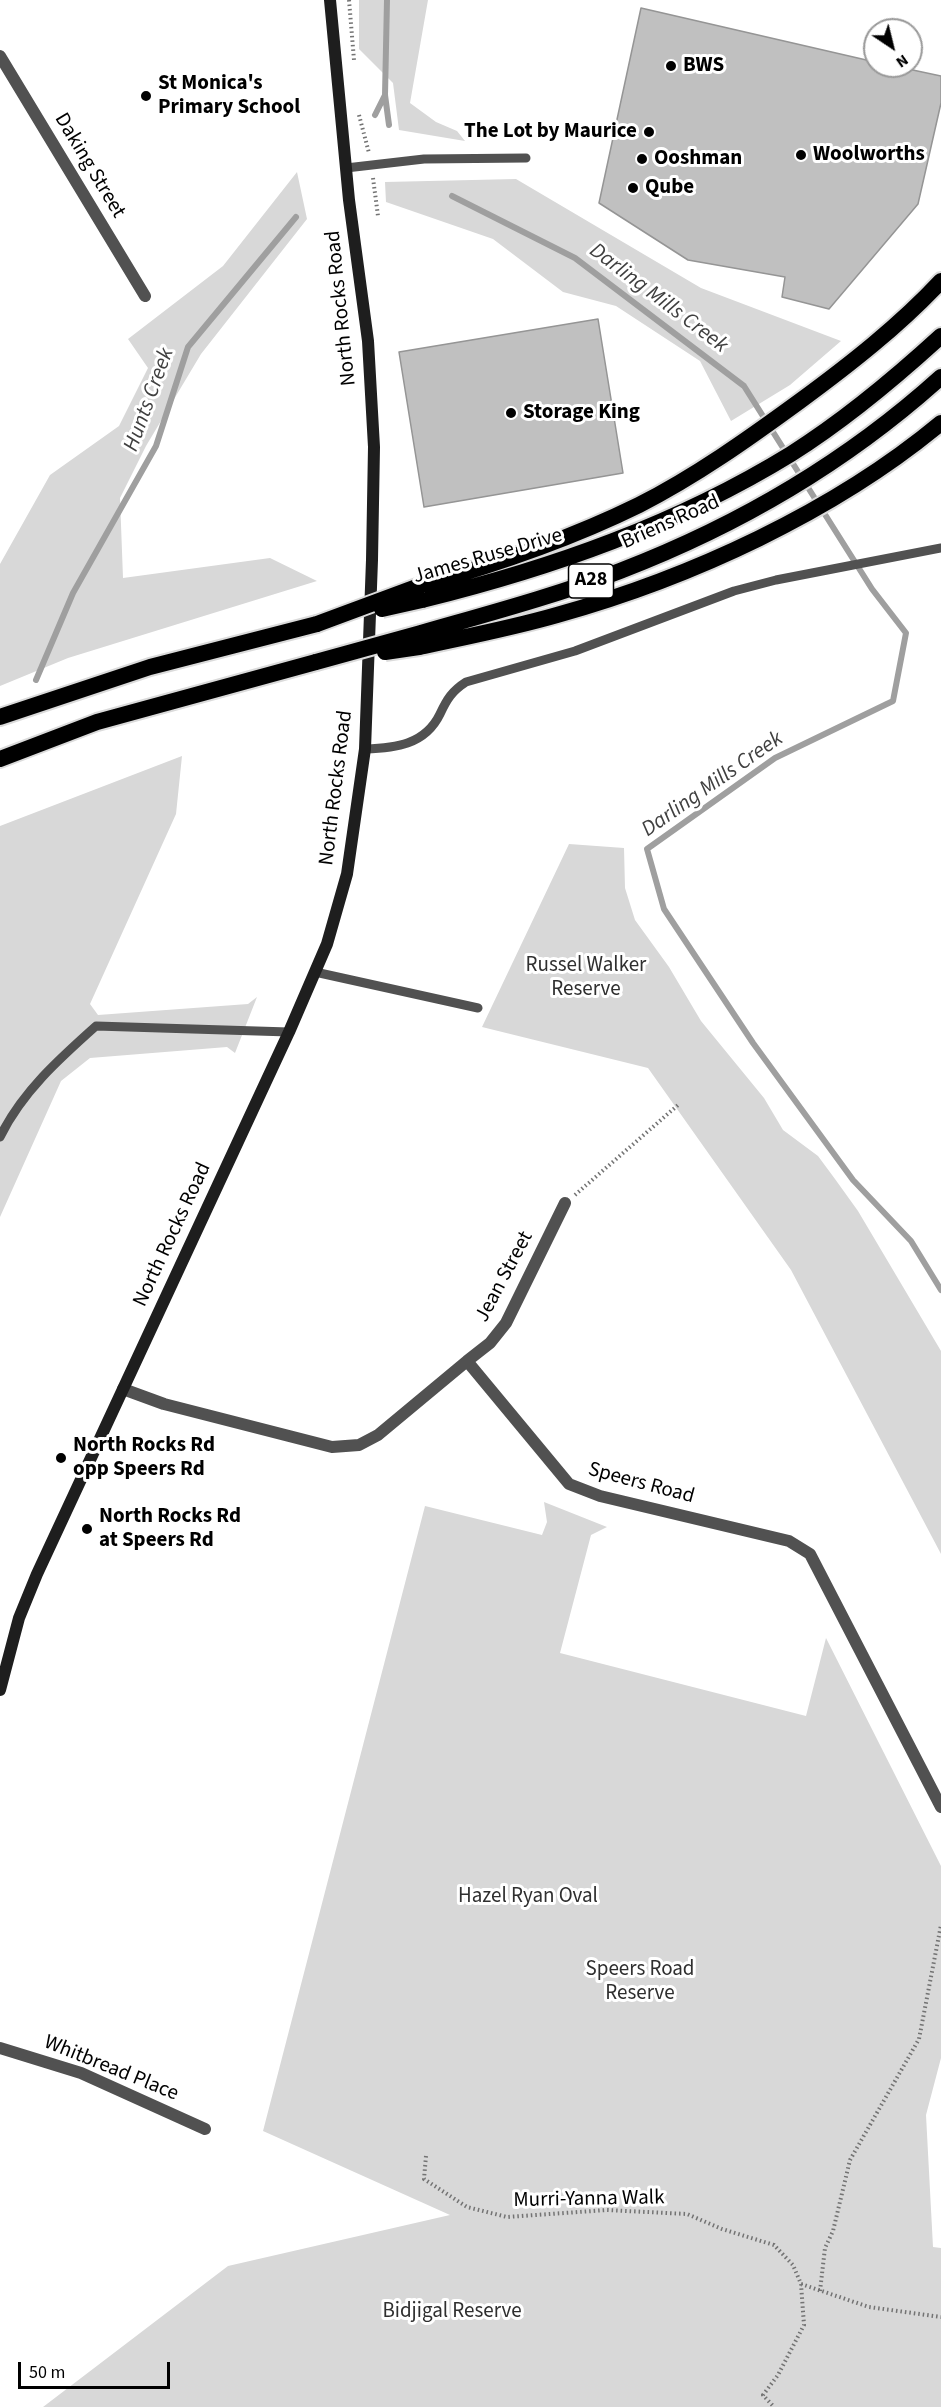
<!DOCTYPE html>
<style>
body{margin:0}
#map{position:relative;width:941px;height:2407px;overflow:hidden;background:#fff;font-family:"Source Sans 3",sans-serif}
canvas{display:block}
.north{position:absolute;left:863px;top:18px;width:60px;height:60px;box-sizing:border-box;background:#fff;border:2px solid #999;border-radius:50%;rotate:145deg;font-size:16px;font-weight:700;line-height:24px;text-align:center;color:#000}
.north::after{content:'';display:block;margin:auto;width:21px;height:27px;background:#000;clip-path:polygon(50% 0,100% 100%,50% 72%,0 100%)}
.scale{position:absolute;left:18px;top:2362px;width:152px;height:27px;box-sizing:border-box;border:3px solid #000;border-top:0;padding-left:8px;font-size:18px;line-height:21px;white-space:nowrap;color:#000;-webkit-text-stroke:4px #fff;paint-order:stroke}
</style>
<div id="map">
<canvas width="941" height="2407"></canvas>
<div class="north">N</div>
<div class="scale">50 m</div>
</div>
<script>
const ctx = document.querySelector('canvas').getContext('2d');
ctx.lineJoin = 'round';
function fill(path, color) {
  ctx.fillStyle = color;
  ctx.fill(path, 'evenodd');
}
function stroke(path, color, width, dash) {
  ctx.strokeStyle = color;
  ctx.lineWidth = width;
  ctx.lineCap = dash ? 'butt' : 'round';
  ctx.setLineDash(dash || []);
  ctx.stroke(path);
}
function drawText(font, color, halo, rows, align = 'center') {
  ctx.font = font + ' "Source Sans 3",sans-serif';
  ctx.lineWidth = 6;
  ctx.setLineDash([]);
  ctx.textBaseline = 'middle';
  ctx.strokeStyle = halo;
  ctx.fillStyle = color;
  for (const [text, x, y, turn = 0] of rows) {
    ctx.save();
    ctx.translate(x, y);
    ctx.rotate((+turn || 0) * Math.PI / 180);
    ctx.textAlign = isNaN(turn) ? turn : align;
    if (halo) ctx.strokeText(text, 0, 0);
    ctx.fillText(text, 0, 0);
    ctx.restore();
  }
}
fill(new Path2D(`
 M359,0H428L410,103L436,122L457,131L465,141L399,130L393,83L359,49Z
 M297,172L307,219L201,354L146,446L120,498L123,578L270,558L317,581L68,658L0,686V564L50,475L119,426L148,368L128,339L223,266Z
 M516,179L701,288L841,341L790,385L731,421L700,361L616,306L563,292L493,239L386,202L385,182Z
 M182,756L176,814L90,1004L98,1015L248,1004L257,997L235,1053L227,1047L90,1058L61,1081L0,1217V826Z
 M569,844L624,848L625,888L635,920L669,967L701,1021L764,1098L783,1130L818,1156L835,1179L858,1211L941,1351V1554L791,1270L648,1068L482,1027Z
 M544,1502L607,1527L591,1535L560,1653L806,1716L826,1638L941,1866V2058L926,2115L933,2247L941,2248V2407H43L228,2266L450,2215L263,2131L425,1506L542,1535L547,1522Z`), '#d8d8d8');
stroke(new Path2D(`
 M387,0L385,95L389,125
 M375,115L385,95
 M452,196L575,258L744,386L872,589L906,633L893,701L775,758L647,849L664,909L753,1043L853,1180L911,1241L941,1290
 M36,680L73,593L156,446L188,347L296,217`), '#9f9f9f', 6);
const building = new Path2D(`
 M641,8L875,62V66H894L941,76V103L918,204L829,309L782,297L785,277L688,260L599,203Z
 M598,319L623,473L424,507L399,352Z`);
fill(building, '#c0c0c0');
stroke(building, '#959595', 1.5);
const trunk = new Path2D(`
 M422,585C497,564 570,539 639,505C696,476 748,439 800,401C849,365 899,326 941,281
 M422,600C552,568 677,524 791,454C845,420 894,379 941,336
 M421,633C487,614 555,596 620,571C737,526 848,461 941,377
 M419,647C465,637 512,628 557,615C690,578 834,512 941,423
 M0,717L150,667L317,624
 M0,759L97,722L316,662`);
stroke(trunk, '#dbdbdb', 20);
stroke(new Path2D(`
 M349,0L354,60
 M359,115L369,153
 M373,178L378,216
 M575,1195L678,1105
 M426,2156L424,2179L467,2207L507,2217L607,2210L687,2214L722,2229L774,2245L793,2265L801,2284L804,2325L778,2375L763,2395L774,2407
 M801,2284L869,2307L941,2317
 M820,2291L825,2248L833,2231L850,2160L919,2039L941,1925`), '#737373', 4, [1.5, 3]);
stroke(new Path2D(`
 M346,168L424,159L526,158
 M365,749C395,748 425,745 440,714C447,699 452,691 466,682L575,651L734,591L776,580L941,548
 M315,972L478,1008
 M0,1137C22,1092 59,1059 96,1026L289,1032`), '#515151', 9);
stroke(new Path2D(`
 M0,56L145,296
 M467,1361L490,1343L506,1323L565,1203
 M123,1389L164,1404L332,1447L359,1445L378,1435L467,1361L569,1484L600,1496L789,1541L810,1554L941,1807
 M0,2048L81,2073L205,2129`), '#515151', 12);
stroke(new Path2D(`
 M0,1690L19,1618L37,1574L289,1032L327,944L347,874L365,749L372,560L374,447L368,341L349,200L330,0`), '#1e1e1e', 12);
stroke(trunk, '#000', 16);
const trunkBridge = new Path2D(`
 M382,609L422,600
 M317,624L422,585
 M385,652L419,647
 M316,662L421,633`);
stroke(trunkBridge, '#dbdbdb', 20, []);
stroke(trunkBridge, '#000', 16);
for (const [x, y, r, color] of [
 [671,66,6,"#000"],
 [146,96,6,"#000"],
 [649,132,6,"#000"],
 [801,155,6,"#000"],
 [642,159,6,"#000"],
 [633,188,6,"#000"],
 [511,413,6,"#000"],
 [61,1458,6,"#000"],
 [87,1529,6,"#000"]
]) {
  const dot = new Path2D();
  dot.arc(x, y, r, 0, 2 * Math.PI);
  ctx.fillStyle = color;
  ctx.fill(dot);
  stroke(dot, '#fff', 2);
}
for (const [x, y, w] of [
 [591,581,45]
]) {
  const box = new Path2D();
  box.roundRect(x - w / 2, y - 17, w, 34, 4.5);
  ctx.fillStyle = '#fff';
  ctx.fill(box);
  stroke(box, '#000', 1.5);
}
drawText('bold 20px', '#000', null, [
 ["A28",591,581]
]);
drawText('bold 21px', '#000', '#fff', [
 ["BWS",683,66],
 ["St Monica's",158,84],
 ["Primary School",158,108],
 ["The Lot by Maurice",637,132,"right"],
 ["Woolworths",813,155],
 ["Ooshman",654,159],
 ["Qube",645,188],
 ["Storage King",523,413],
 ["North Rocks Rd",73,1446],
 ["opp Speers Rd",73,1470],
 ["North Rocks Rd",99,1517],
 ["at Speers Rd",99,1541]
], 'left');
drawText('21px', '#000', '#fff', [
 ["Daking Street",89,166,59],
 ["North Rocks Road",342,308,-96],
 ["Briens Road",671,523,-24],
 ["James Ruse Drive",488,557,-16],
 ["North Rocks Road",337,788,-83],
 ["North Rocks Road",173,1235,-65],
 ["Jean Street",505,1277,-62],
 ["Speers Road",641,1484,15],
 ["Whitbread Place",111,2069,22],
 ["Murri-Yanna Walk",589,2200,-1]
]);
drawText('21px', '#2f2f2f', '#fff', [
 ["Russel Walker",586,966],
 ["Reserve",586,990],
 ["Hazel Ryan Oval",528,1897],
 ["Speers Road",640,1970],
 ["Reserve",640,1994],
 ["Bidjigal Reserve",452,2312]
]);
drawText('italic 22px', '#404040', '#fff', [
 ["Darling Mills Creek",658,299,37],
 ["Hunts Creek",150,400,-70],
 ["Darling Mills Creek",713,785,-35]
]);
</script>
